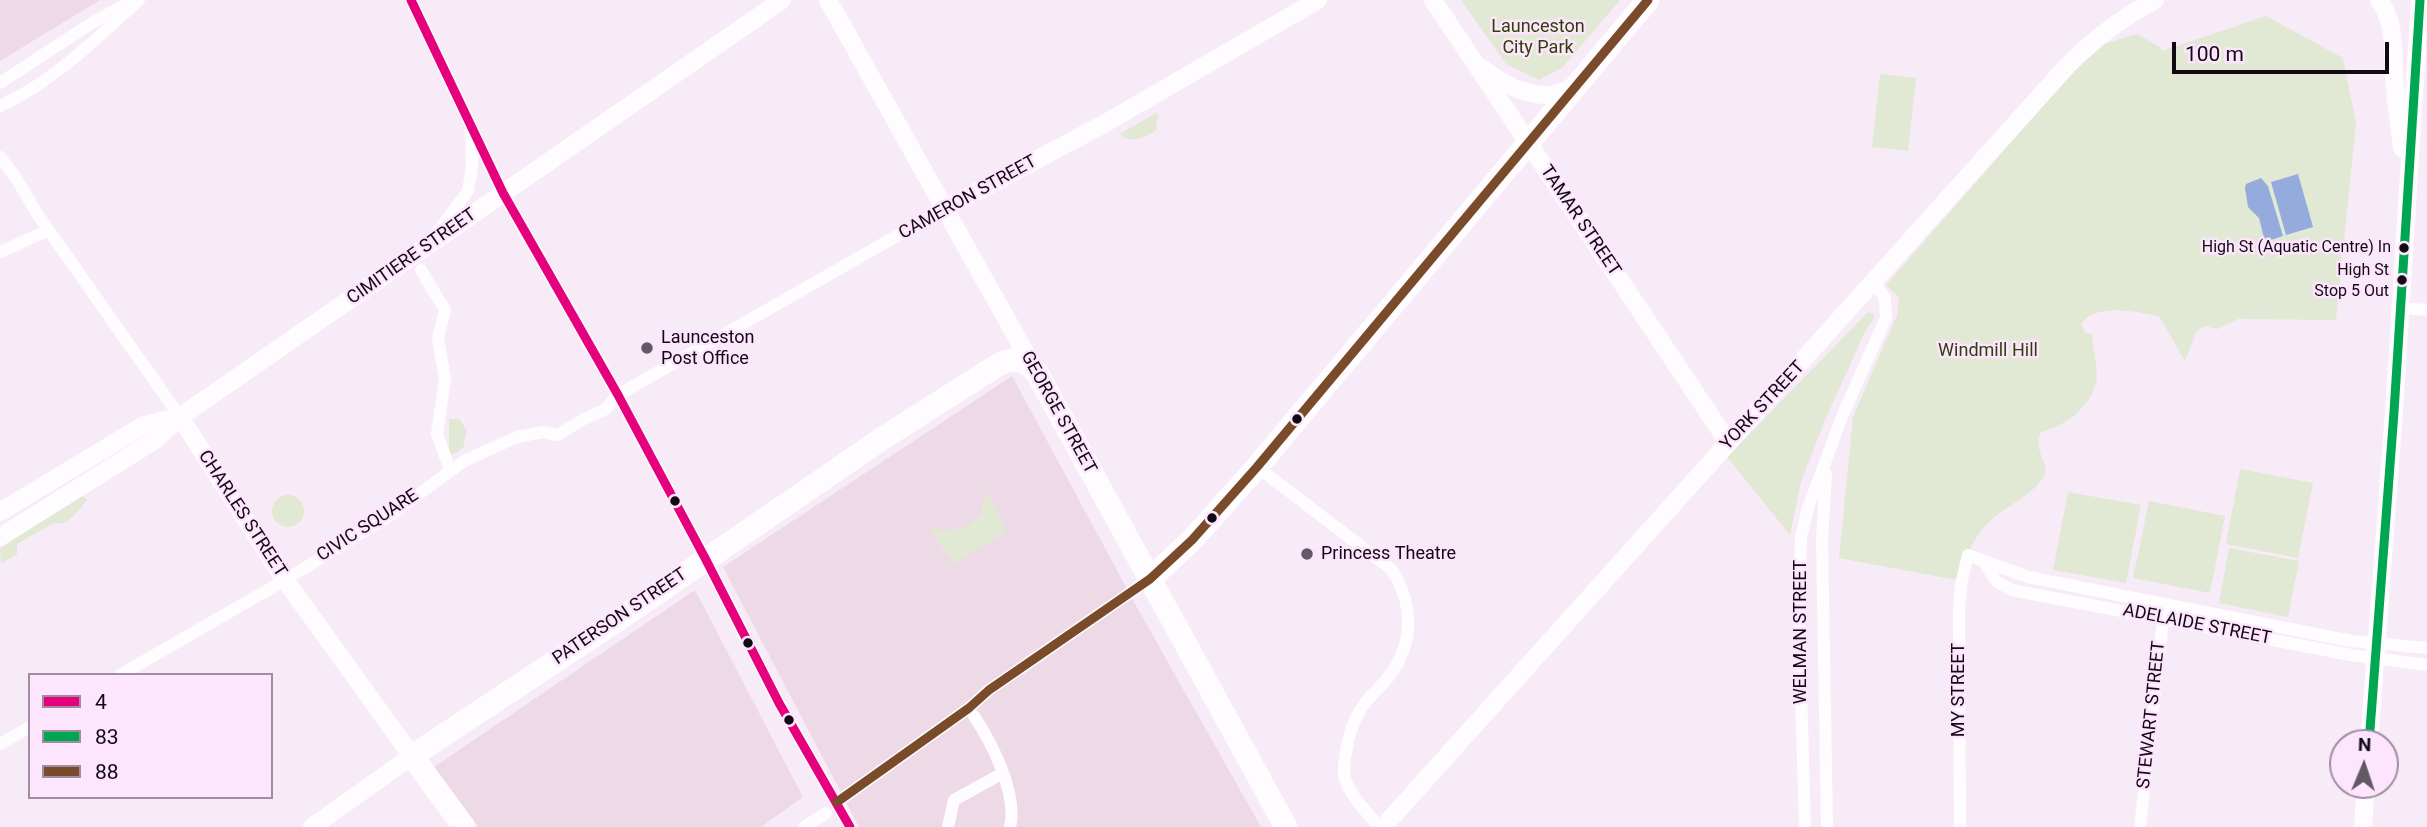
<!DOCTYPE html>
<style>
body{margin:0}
#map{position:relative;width:2427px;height:827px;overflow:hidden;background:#f8ebf8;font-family:Roboto,sans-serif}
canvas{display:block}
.legend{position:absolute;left:28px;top:673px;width:245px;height:126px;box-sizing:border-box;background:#fee5fe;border:2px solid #a08da0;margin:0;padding:9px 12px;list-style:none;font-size:21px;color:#120a12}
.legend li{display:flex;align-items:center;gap:14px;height:35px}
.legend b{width:35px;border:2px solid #a08da0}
.north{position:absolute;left:2329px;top:729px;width:70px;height:70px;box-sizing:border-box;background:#fee5fe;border:2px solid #a08da0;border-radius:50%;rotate:2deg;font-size:19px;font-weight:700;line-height:28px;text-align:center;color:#120a12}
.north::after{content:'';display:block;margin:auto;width:24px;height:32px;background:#625962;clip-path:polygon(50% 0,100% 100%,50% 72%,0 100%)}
.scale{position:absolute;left:2172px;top:42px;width:217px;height:32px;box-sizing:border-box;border:4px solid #120a12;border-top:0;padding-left:9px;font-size:21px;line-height:24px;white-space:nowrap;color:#120a12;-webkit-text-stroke:5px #fee5fe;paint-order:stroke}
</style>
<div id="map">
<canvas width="2427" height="827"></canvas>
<ul class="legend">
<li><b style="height:9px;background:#e5007d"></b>4</li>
<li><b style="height:9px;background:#00a651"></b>83</li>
<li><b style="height:9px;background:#7a4b2a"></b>88</li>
</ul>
<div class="north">N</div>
<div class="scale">100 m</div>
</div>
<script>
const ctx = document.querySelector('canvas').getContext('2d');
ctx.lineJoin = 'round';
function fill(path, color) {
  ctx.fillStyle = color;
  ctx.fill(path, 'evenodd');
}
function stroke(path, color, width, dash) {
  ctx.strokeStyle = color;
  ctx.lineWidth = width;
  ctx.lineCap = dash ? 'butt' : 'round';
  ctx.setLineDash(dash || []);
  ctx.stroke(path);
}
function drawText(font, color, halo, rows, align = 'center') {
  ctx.font = font + ' Roboto,sans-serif';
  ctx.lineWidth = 5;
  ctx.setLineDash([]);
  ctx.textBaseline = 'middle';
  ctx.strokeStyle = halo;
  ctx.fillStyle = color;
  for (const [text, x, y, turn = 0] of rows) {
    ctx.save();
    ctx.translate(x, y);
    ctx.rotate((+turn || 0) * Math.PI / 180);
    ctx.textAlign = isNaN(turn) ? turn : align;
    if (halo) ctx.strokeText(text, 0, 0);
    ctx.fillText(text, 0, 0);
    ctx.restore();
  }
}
fill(new Path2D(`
 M0,0H100L0,61Z
 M1012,376L1139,611L1261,827H859L723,567Z
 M695,590L803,797L761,827H478L434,767Z`), '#eddae6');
fill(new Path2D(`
 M1461,0H1620L1563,67L1539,80L1506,64Z
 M2266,16L2343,58L2356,123L2336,320L2238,319L2217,329L2205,326L2197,331L2185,361L2159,316C2136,312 2096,302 2081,324L2085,333L2092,334C2093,347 2099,373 2096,384C2088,409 2065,426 2041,432C2032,453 2052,464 2043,478C2032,495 2007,506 1992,519C1974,535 1965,558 1957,580L1839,558L1853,417L1897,315L1899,298L1886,285L2069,76L2104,44L2137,34L2160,47L2162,51Z
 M1880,74L1916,78L1908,151L1872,147Z
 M1156,113L1159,117L1156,123L1157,130C1144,137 1132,145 1120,134Z
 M1868,312L1875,316L1864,334L1825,420L1801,482L1790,535L1727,457Z
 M449,419H459L467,430L463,448L456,453L449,454Z
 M2240,469L2313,483L2298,558L2226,544Z
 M986,490L1001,518L1006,532L954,564L933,535L931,528C949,532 970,531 981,512C984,505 983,497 986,490Z
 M2068,492L2141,505L2126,583L2053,570Z
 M272 511a16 16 0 1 1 32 0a16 16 0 1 1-32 0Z
 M82,496L87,500C78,510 69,527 54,523L17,544V554L1,564L0,549L25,531Z
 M2149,501L2225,516L2210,593L2133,578Z
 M2229,548L2299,561L2288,617L2219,603Z`), '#e1e8d3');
fill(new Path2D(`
 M2298,174L2313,227L2286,235L2271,182Z
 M2261,178L2268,186L2283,236L2265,242L2259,218L2248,207L2245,188L2246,184Z`), '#95abde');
stroke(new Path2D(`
 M411,0L503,193L618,395L705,558L779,703L850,827
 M0,83L95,21L129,3
 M0,106C53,82 97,38 139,0
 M0,157L14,175L38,215L180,417
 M436,234L468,191L472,166L471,130
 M0,252L49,230
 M421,270L445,310L438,338L445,379L437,434L450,470
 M2401,308L2427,310
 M1257,467L1391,569C1413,602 1415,641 1390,675C1381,688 1367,697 1359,712C1352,724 1348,739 1346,752C1344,763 1342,774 1347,784C1353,800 1369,813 1379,827
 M1826,474L1822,538L1827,827
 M1983,561L1997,582L2012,590L2351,655L2427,665
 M120,675L285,580L392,514L464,461L517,437L543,432L558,435L584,419L606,409L618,395L944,209
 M974,716C992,743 1018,794 1010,827
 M0,744L30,727
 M837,802L969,708L989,690L1150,579
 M804,827L826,813
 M948,827L954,800L1003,773
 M1805,827L1799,622L1801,538L1808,508L1843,414L1886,318L1885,298L1874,283
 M1960,827L1959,607L1962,580L1968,555L2028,577L2351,641L2427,648
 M2140,827L2164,611`), '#fefcfe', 12);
stroke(new Path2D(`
 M828,0L1035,370
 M1433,0L1728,442
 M2379,0C2396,24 2393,50 2394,78C2396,102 2399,125 2402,148
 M1482,68C1499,82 1526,96 1548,95C1558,95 1567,90 1575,86
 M944,209L1102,125L1318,0
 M180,417L285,580L412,756L312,827
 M0,512L144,425L180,417
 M0,537L155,440L180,417L782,0
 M2369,743L2394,412L2420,0
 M1383,827L2068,65C2096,37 2121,19 2155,0
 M2363,827L2366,785`), '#fefcfe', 18);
stroke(new Path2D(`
 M1150,579L1192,540L1257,467L1648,0
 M464,827L412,756L618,620L883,438L998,365C1014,356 1026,360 1037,373L1286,827`), '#fefcfe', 23);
stroke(new Path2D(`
 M411,0L503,193L618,395L705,558L779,703L850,827`), '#e5007d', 9);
stroke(new Path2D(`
 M2369,743L2394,412L2420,0`), '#00a651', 9);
stroke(new Path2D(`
 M837,802L969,708L989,690L1150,579L1192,540L1257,467L1648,0`), '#7a4b2a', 9);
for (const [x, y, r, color] of [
 [2404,248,6,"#120a12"],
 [2402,280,6,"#120a12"],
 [647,348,7,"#625962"],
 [1297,419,6,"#120a12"],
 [675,501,6,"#120a12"],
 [1212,518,6,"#120a12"],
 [1307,554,7,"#625962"],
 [748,643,6,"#120a12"],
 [789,720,6,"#120a12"]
]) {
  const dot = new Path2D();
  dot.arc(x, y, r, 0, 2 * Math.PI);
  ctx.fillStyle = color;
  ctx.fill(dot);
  stroke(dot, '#fee5fe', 2.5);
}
drawText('16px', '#120a12', '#fee5fe', [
 ["High St (Aquatic Centre) In",2391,248],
 ["High St",2389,271],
 ["Stop 5 Out",2389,292]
], 'right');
drawText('18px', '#2d4107', '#fee5fe', [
 ["Launceston",1538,27],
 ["City Park",1538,48],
 ["Windmill Hill",1988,351]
]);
drawText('18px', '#120a12', '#fee5fe', [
 ["CAMERON STREET",968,198,-29],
 ["TAMAR STREET",1580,221,56],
 ["CIMITIERE STREET",412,257,-35],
 ["YORK STREET",1763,406,-47],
 ["GEORGE STREET",1058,413,61],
 ["CHARLES STREET",242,514,57],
 ["CIVIC SQUARE",368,526,-33],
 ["PATERSON STREET",620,617,-34],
 ["ADELAIDE STREET",2197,625,11],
 ["WELMAN STREET",1801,632,-90],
 ["MY STREET",1959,690,-90],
 ["STEWART STREET",2152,715,-84]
]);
drawText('18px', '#120a12', '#fee5fe', [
 ["Launceston",661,338],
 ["Post Office",661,359],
 ["Princess Theatre",1321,554]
], 'left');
</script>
